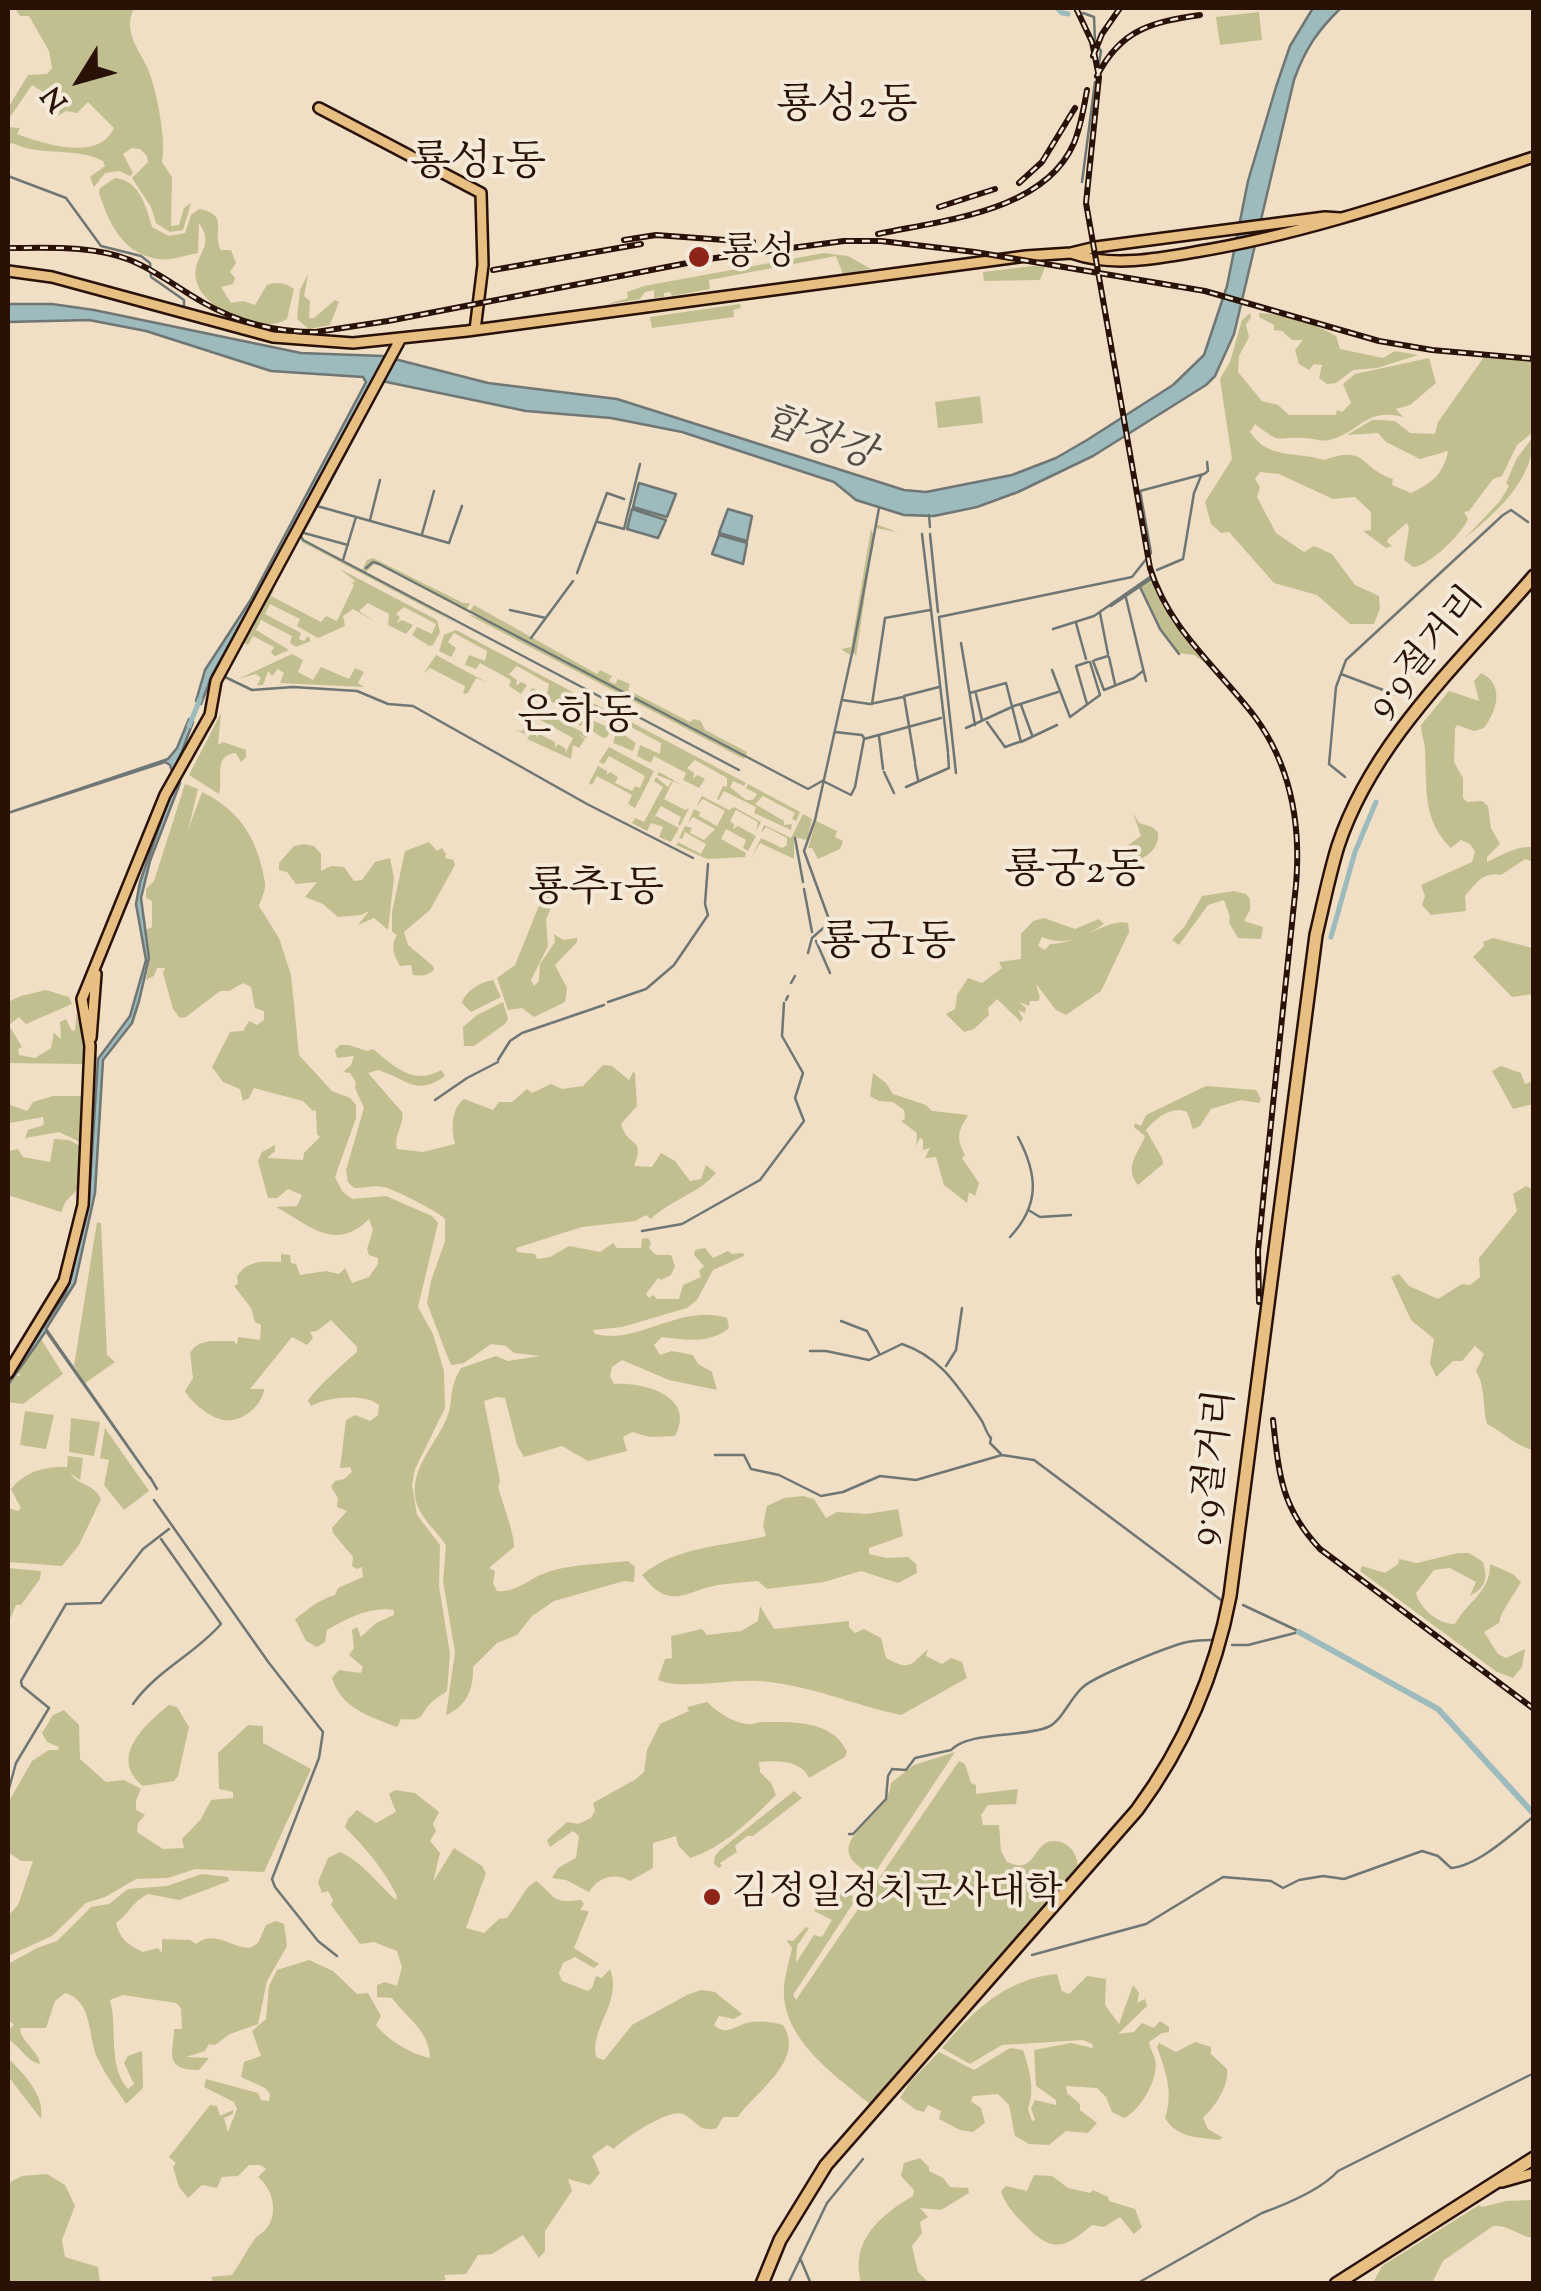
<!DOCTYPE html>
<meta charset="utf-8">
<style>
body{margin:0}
#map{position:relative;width:1541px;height:2291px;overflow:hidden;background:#f0dec5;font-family:"Sorts Mill Goudy",serif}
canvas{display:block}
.frame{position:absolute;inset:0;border:10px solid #2a1105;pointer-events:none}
.north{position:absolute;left:30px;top:30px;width:100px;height:100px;-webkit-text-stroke:8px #f5ead9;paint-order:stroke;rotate:233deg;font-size:28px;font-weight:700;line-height:40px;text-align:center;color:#2a1105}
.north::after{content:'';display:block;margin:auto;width:35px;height:45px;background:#2a1105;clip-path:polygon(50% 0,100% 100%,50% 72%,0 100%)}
</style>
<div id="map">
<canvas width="1541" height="2291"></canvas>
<div class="frame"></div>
<div class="north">N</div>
</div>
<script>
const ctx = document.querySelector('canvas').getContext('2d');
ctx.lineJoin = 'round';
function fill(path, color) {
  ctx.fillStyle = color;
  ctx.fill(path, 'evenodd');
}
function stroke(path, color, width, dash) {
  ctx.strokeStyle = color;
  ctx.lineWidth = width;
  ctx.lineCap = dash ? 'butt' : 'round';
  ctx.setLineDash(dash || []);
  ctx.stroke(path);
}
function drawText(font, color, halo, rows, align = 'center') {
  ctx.font = font + ' "Sorts Mill Goudy","Noto Serif KR",serif';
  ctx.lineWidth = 8;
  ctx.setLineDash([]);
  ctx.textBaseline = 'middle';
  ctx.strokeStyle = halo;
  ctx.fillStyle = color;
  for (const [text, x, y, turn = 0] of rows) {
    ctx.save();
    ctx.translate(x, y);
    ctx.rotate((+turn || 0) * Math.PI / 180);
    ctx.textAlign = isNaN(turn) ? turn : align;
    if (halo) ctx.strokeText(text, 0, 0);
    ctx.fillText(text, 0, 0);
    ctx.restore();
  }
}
fill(new Path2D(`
 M15,8H134C123,31 137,46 147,67C156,86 167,142 162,162L172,177L171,226L179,225L184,208L191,203L183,230L170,232L156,223L151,207L132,178L148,162L147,156L140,149L132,148L123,154L133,173L130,176L119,171L105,173L94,187L90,177L105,166L103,161C80,149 55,154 31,149C22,148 16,143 8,143V127L20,128L17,134C44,144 99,162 114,128L88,102L77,113L66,111L58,116L62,104L32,85L8,120V108L28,75L47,74L52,68L49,51L29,16H20Z
 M1259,12L1262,40L1220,45L1216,17Z
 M115,178C139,180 146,206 152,227L169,236L185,233L191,215L199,209C231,215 211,232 221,250H231L236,263L230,272L235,278L233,284L221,287L231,303L243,301L255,305L267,285C277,281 286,283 294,289L287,319C271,328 258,324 241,319C221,312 191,294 196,268C200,250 213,244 199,223L198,253C186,255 171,261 159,259C124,255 109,224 99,193L100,188Z
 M824,253L848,256L871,269L843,274L836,256L709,280L710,289L672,296L670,292L664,293V297L654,298V290L645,292L640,299L605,305L628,298L627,292L644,286Z
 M1033,266L1045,267L1040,280L984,281L983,272Z
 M308,274L304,296L310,301L309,318H314L335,300L339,302L330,325L309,329L297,319L300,290Z
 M740,304L741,308L733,310L734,317L652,328L650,317Z
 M1250,313L1251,317L1246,325L1249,337L1239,356L1238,372L1262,401L1278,405L1289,415H1336L1337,410L1342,412L1351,403L1343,384L1355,374L1429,358L1436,383L1410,405L1396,409L1403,417C1365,407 1360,433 1329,440C1321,442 1313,438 1305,438C1272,436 1284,446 1255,424L1250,432C1268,460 1296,451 1324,460C1368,444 1359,468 1393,479L1392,485L1411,493C1433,483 1444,473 1448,451L1420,459L1386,442L1378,433L1347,435L1372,420H1379L1395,421L1410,433L1435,434L1438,422L1484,357L1533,361V432L1517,445L1502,476L1493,479L1469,511L1464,512L1468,519C1461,535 1429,566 1413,567L1404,560L1409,528L1407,523L1388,539L1387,542L1392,546L1386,548L1363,531L1371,530V512L1355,497L1333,499L1279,474L1260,472L1255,479L1260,487L1257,497L1276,533L1304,552L1314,546L1332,554L1355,585L1379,596L1380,608L1374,624H1350L1317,595L1274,583L1229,532L1221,533L1211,524L1205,502L1232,459L1220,379L1230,362L1242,320Z
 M1259,313C1286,314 1313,323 1336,336L1340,349L1383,358L1395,351L1418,355L1377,368L1353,370L1336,383L1327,384L1319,378L1322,365L1314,364L1309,370L1299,364L1295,350L1303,340H1292L1282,331L1274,330V325L1259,317Z
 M980,396L983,423L938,428L935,402Z
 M1533,437C1534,481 1495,513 1464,539L1500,501L1509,486L1506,483L1517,458Z
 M876,524L897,532L875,528L856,656L852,651L850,655L841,649L851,647L871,529L873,534Z
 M301,536L303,540L362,570L367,560L373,558L463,603H470L466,611L376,562L366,572L459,625L302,542Z
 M340,569L437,620L440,632L433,645L429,646L412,635L417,627L432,634L436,624L404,607L396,614L400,617L397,623L402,620L413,625L406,634L388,625L389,614L368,603L359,611L376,622L353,609L343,616L345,626L318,638L297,626L300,619L270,604L265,614L301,633L299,639L304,641L308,636L311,641L296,647L290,643L292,636L261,620L256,630L289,650L275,656L271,653L274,647L253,636L248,645L242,642L271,589L274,590L271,596L321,622L326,616L337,621L354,585L348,579L353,583L355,581Z
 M1150,577C1158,605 1183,637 1205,663L1194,655L1179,653L1160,629L1140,587L1094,617Z
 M474,605L597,674L600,670L612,676L609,681L615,684L618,679L630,684L628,690L690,722L694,719L701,721L705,730L747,752L746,755L495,625L745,757L744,759L467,614L488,621L470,611Z
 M456,630L612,713L615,723L607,737L603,738L586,727L590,719L605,726L610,716L578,699L569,706L581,713L580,718L586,717L581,726L573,722L576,714L540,696L537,701L527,698L532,688L547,694L549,684L517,666L509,674L517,680L516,686L521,682L527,685L521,694L509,686L511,680L480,663L476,669L465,665L469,655L485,661L487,651L454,633L448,642L456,648L451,657L439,651L444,635Z
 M292,654L303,660L298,672L313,680L321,667L349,679L355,668L364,672L358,683L364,687L280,683L284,673L278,669L272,676L268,671L263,685H257L261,678L256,674L238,679Z
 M436,655L486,682L476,678L468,693L463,694L465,686L430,668L424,673Z
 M1481,673C1505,684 1497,711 1484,728L1474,731L1457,725L1455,728L1454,762L1463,778V798L1467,802L1482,801L1488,806L1491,828L1500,844L1487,857V862C1500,856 1519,845 1533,847V862L1525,859L1501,875C1481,872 1477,883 1465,896L1466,911L1431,915L1422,905L1425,896L1421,885L1472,862L1475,852L1470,844L1461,840L1451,848C1422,820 1427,788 1425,750C1425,742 1421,734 1421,725L1449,691L1479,701L1474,681Z
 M534,707L588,735L586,738L578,734L585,739L579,748L573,745L571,759L527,739L533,731L537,737L539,734L555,742V748L558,744L566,749L565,754L573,738L535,717L525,734L515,730L522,731L534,713Z
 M221,713L218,745L223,742L246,750V757L241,762L236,753C212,755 224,778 219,794L189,775Z
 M629,721L746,783L744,786L733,781L730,787L746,800H753L757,794L746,788L748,784L800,812L796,821L792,819L795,813L763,796L755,804L784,821V825L792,824L791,830L754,813L756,807L724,791L719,800L717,799L723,786L727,787V778L695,760L687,768L694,773L693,779L697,775L705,779L699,788L683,780L686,773L654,756L651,763L637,756L640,745L660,754L661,743L629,726L624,735L636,743L633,751L613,743L618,726Z
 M609,747L654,771L635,808L628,804L632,795L597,776L592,785L589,783L598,766L607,771V775L610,772L618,777L615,783L632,791L635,786L640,788L645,776L609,756L604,764L599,762Z
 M659,772L682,785L673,781L664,799L685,810L689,808L680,826L678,824L681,817L661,806L652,821L656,816L679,828L671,842L659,837L663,827L651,823L647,831L632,823L635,818L644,822L663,787L654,781L656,777L668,787L672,781L657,775Z
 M185,784L198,789L188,830L202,792C241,811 258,840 265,883C266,890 261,899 259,906L279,938L291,975L299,1055L332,1091L350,1098L356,1105V1118L335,1177L342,1191L352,1199L386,1196L432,1216L438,1223L418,1307L433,1334L444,1371L445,1408L415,1469L412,1485L417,1515L440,1545L439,1586L450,1654L447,1691C442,1695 437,1697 433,1701C418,1713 428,1722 401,1719L397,1727C370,1717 341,1708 332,1678L339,1670L361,1673L363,1667L349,1655L354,1648L352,1630L357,1627L361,1637L376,1623L394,1615V1610C371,1606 347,1618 327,1630L325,1642L317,1647L306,1641L295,1619C309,1609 316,1601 335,1595L338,1588L363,1577L362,1567L357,1569L352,1566L353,1557L333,1533L332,1528L347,1511L337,1507L338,1498L331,1487L335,1481L344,1479L352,1472L350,1467L340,1468L346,1420L355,1415L370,1421L378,1415L379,1405C365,1393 327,1397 311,1406L308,1401C311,1393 347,1360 357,1352V1347L331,1320L317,1331L310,1332L313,1338L307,1345L292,1337L250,1389H264C263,1405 241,1424 223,1420C209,1417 191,1402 185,1391L193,1378L190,1353C199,1337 218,1342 234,1341L237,1345L238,1337L260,1340L261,1325L255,1322L251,1308L234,1286L238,1284L237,1276C248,1260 263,1261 281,1262V1254L290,1255L291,1263L296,1264L300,1275L326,1271L339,1274L345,1268L352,1283L369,1277L378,1264V1258L369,1255L367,1249L373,1230L369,1219C334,1254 307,1223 276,1207L297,1206L302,1195L288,1189L277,1198H268L258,1161L262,1152L275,1145V1151L267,1158L303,1160L304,1153L320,1137L317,1134L316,1110L313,1111L303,1101L254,1088L249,1098L243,1101L240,1089L223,1082L212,1067L230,1032L243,1031L249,1021L257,1025L264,1020V1011L255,1008L251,987L243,983L229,991H220L186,1017L180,1018L173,1009L163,973L165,968H157L154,976L146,980L150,959L146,930L152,927V901L146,898V889L154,881Z
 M702,796L729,810L734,807L761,822L756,831L758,822L736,810L730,821L734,824L733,829L738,826L756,836L748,851L743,848L746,840L726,829L721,839L746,853L745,857L707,859L676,845L678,842L701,854L706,844L685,832L682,839L679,838L685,826L692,828L690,833L704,840L715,829L693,817L688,823L694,809L700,812L699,816L717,826L725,811L703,799L696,807Z
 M1133,813L1139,823L1152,827L1158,832C1160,853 1141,858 1127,868L1126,875L1116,854L1141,836Z
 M803,814L812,819L807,840L794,837V859L760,843L751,858L774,871L751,858L761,838L782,848L787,845V838L766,827L761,833L764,825L791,838Z
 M816,821L837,831L835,837L843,841L840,849L818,859L812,848H808Z
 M429,842L437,851L442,848L446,854L445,858L453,860L455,865L430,910L404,932L408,945L433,966L434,970C427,976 421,976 413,975L411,965L400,966C394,955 390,946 397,935L392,932V912L405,851Z
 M304,844L314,846L321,854V871L331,866L344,867L354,881L362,880L375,862L390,858L394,878L388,930L374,918L358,925L369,911L361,915L338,917L323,904L305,897L317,882L296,884L287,872L279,870V863L294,846Z
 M1234,891L1246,894L1250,899V910L1244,921L1263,927L1261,939L1238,938L1229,923L1230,917L1224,900L1208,905L1179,945L1172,940L1185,926L1202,896Z
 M547,896L555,899L546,919L548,946L531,980L534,986L539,981L540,964L555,942L554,934L563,940L577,938V942L555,965L567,988L565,1002L534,1017L522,1008L508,1010L497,978L515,965L540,903Z
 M1044,918L1075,929L1099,919L1104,924C1084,937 1065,947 1042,937L1038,946L1045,950L1050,944C1080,944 1108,918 1128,923L1129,932L1101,991L1066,1015L1056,1010L1036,984L1040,998L1038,1001H1030L1029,1006L1019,1002L1026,1008L1025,1013L1018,1010L1023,1018L1021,1022L997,999L988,1008L989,1015L974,1029L964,1032L946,1014L955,1009L957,995L968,978L982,983L1002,968L999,962L1021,959V934L1033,921Z
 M1493,938L1533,948V994L1512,997L1473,957L1484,946L1483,942Z
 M493,980L501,997L471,1012L462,1003C466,990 481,982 493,980Z
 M46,990L69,997L72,1004L26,1024L19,1017L9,1025L22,1047L18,1049L19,1055L35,1058L51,1048L54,1033L61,1039L60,1022L66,1019L72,1031L75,1030L77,1012L84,1043L83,1064L9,1063L8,1060V1002L21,996Z
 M503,1002L508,1019L505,1024L474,1046H464L463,1027L477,1015Z
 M340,1045H349L367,1051L373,1049C395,1067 414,1086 441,1070L445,1076C415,1097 408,1079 378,1070L368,1073L402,1112C405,1125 393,1134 397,1149L423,1152L455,1144C451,1129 451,1109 464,1099L493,1110L499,1102H512L527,1089L532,1093L551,1084L562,1089L583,1086L603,1065L612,1066L629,1080L633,1072L635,1073L637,1106L621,1124C628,1149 646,1136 634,1166L652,1167L661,1153L675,1161L690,1181L701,1179L706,1165L716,1173C698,1194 670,1200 651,1219L646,1215L635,1221L582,1227L516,1248L517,1252L535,1254L537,1259L550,1257L569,1246L600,1252L613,1243L617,1248H641L642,1239L648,1238L651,1243L649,1248L656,1255H671L675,1266L671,1275L661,1280L658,1278L646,1294L649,1298L653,1295L657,1299H679L683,1285L701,1277L699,1271L704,1266L694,1255L695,1250L705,1248L713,1258L728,1251L732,1254L743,1253L744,1256L713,1270L697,1300L687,1308L622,1327L593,1330L595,1334C639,1345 680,1303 727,1318L729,1328C710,1344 685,1340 662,1337L654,1345L660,1355L672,1351L693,1355L698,1364L712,1372L717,1390L669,1380L622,1360L612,1367L610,1376L614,1384C643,1382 697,1396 675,1436L650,1437L632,1432L623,1437L627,1451L588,1461L562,1446L524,1457L517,1445L505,1398L497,1397L484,1401L500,1481L498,1486C502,1502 515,1535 514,1547L489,1568L495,1571L493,1583L497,1591C517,1593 529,1578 548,1572C572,1564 602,1564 628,1561L635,1567L634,1582L624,1581L554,1601L532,1616L517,1635L497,1643L473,1667C474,1689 466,1707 446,1715L455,1652L443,1581L446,1545C437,1532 424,1521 418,1507C405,1474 434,1447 446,1420C455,1400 447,1391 461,1368L496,1356L508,1361L540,1356L514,1353L506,1346L491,1344L464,1363L452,1365L450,1363L427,1303L431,1281L445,1241V1219C439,1212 397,1191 387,1188C377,1184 365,1188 354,1188L348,1182L346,1170L364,1108L355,1088L356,1082L350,1073L343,1072L351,1065L354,1056L337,1058L335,1050Z
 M1501,1066L1521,1073L1525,1084L1533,1081V1104L1513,1109L1492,1071Z
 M873,1073L886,1083L893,1094L926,1105L932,1111L968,1115C959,1131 955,1136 965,1155L962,1158L979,1183L975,1196L969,1192L967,1203L944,1185L936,1157L925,1158L930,1148L923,1150V1140L920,1138L916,1146L917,1133L901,1121L905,1119L904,1110L893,1102L879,1101L870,1096Z
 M1206,1086L1256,1090L1261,1099L1259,1103L1241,1100L1211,1109L1200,1126L1193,1129L1187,1112C1172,1105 1156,1118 1146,1130L1162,1158L1163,1164L1138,1185C1123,1166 1139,1153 1145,1136L1134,1127L1135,1123L1141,1126L1146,1115Z
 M53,1096H85L82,1143L59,1132L25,1138L28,1130L44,1125L43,1117L10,1123L8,1128V1104L27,1111L33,1102Z
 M54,1139L69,1140L82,1147L77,1190L66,1201L61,1212L8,1195V1151L18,1149L23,1157L50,1162Z
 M1526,1186L1534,1190L1533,1450C1517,1447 1503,1432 1487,1424C1482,1405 1486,1388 1476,1371L1484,1354L1475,1346L1462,1361H1453L1436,1377L1430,1363L1434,1339L1411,1320L1391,1277L1399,1274L1409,1286L1438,1299L1462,1284L1470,1285L1480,1277L1479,1258L1517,1211L1513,1194Z
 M97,1222L101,1223L107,1355L115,1362L85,1383L74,1366Z
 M41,1339L63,1374L23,1404L8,1402V1387L17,1375L21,1377L18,1372Z
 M25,1411L54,1415L46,1449L20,1445Z
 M71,1418L100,1422L94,1456L69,1452Z
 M105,1428L149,1491L124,1510L104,1485L109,1460L100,1458Z
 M68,1456L83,1458L80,1480L70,1473C79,1486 94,1484 101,1499L79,1545L62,1566L8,1562V1508L18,1511L21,1508L11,1489C25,1471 46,1466 67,1467Z
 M803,1496L814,1499L826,1518L837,1512L867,1514L898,1509L903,1536L869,1548V1554L886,1558L908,1557L916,1564L917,1573L898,1583L861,1571L824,1582L767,1589L758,1581C745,1582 731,1583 718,1585C684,1591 671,1612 642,1575C678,1545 724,1547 766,1536L763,1526L767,1506L784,1498Z
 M1458,1553H1469L1483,1562C1488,1579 1486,1587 1470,1596L1476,1582L1450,1568L1434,1570L1416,1593C1420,1609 1438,1624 1455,1624C1467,1602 1491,1591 1490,1564L1513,1574L1521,1582C1514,1596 1502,1608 1499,1623L1484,1632L1498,1654L1506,1658L1525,1649L1522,1667L1513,1678L1497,1672L1360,1571L1362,1566L1385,1573L1398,1564L1399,1559L1417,1563Z
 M8,1568L41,1571L40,1579L21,1605H16L8,1624Z
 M760,1606L774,1629L849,1621V1627L855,1633L864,1629L881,1638L886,1658C911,1672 911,1664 928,1649L926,1656L942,1664L951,1658L962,1662L967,1678L901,1715C853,1705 808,1684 758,1681C732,1679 679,1690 658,1680L665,1659L672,1658L671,1636L702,1629L707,1635L741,1631L758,1621Z
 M707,1702C717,1712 733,1723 748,1724C753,1725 758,1722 763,1722C793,1722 833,1720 847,1752L845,1757L809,1778C802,1761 778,1760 759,1762L760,1772L771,1783L776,1795C751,1820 724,1847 690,1858L678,1845L676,1836L653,1843V1868L630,1881C615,1872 598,1877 589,1892L566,1880L552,1878L558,1868L576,1858L579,1836L573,1831L550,1847L547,1840L567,1822L578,1824L591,1818L595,1811L593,1803L636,1779L644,1772L647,1750L660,1724L689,1711L687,1707Z
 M169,1705L177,1707L189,1727L178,1776L174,1781L143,1786C108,1758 145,1724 169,1705Z
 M64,1710L79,1725L80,1759L106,1782L124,1780L141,1789L136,1800V1810L145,1815L138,1823L137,1832L163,1849L184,1848L182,1839L201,1819L211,1800L233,1798V1792L219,1789L218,1753L248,1725L263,1726V1743L311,1769L264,1872L195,1869L168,1878L136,1879L105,1897L86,1903L52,1936L8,1956V1916L18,1905L33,1861H21L8,1852V1803L32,1761L49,1750H58L59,1747L47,1742L42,1733L53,1715Z
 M955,1752L872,1877C867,1871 858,1867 854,1862C831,1836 889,1815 891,1783L914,1765Z
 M959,1761L965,1764L971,1783L976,1785V1794L1018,1789L1016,1804L988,1805L981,1815L983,1825H999L1001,1851L1007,1862C1013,1864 1017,1866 1023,1865C1035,1861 1037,1846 1048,1842C1067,1836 1081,1856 1077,1872L871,2105C839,2078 787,2044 784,1996C783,1979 789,1964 792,1948L786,1940L793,1941L806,1927L809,1928L797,1946L796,1963L814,1935L822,1937L832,1920L814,1911L828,1886L852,1896L862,1890L793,1995L796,2000Z
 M395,1790L415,1793L439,1812L433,1824L436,1831L430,1841L440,1853L433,1882L454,1848L482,1866L486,1873L466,1928L484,1933L499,1919L507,1918L528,1887L536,1881C557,1897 551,1904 581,1900L584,1904L580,1910L589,1911L574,1948L599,1964L594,1968L575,1957L563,1963L559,1973L562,1981L588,1991L592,1988L596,1976L602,1978L610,1969C623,2001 590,2027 596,2057L604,2060L632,2025L689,1994L702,1990L715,1992L742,2014L734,2019L719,2016L714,2025C727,2036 732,2027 747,2023C757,2020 772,2022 783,2025C806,2060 756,2091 738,2117H723L717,2128C699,2133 697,2121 683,2114C669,2108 623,2139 614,2149L607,2145L592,2156L600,2173L590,2185L568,2179L572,2191L545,2231V2251L539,2258L523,2235L492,2254L478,2255L466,2274L444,2275L446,2280L437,2281L441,2283H214L211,2277L232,2275C240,2263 246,2252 254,2240C257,2235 262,2234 266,2229C279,2214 273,2189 258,2177L266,2169L260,2165H249L238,2176L222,2177L217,2188L202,2185L188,2198L179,2187L173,2167L176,2163L169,2157L210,2105L217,2106L220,2116L233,2110V2114L224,2118L228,2132L237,2109L234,2102L204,2087L206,2079L258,2093L261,2100L269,2101L270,2094L265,2088L241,2077L244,2062L261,2056L252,2031L266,2019L269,1986L277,1970L309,1960L333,1971L357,1994L368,1993L381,2016L376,2025C389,2041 411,2054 430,2058C430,2032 407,2018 392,1998L377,1997V1985L385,1982L397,1986L402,1967L397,1951L374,1942L360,1944L331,1905L333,1900L328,1891L322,1893L318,1882L328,1858L340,1852C362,1862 378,1884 396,1900L397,1896C384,1869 365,1848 345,1827L348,1819L357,1810L376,1823L396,1812L389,1794Z
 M794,1791L802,1798L753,1836H747L735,1846L737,1852L720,1863L722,1866L719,1868L714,1864L715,1856L720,1850Z
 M202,1874L228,1877L229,1881L179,1900L148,1894C131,1903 129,1914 116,1923C120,1939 128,1945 143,1952L158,1948L162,1953V1939L190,1940L196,1944C214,1929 231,1948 250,1948L258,1943L266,1925L276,1921L284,1924L287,1946L267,1981L258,2024L230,2034L215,2045L209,2044L205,2051L186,2057L209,2058L199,2070C162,2070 174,2051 174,2029H182L181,2008L176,2003L123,1995L110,2000C118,2027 107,2065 128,2089L134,2084L124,2063L128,2056L142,2051L143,2088L126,2104C116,2088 103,2072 96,2055C88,2033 92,2001 65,1993L55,2001L46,2028H20C21,2043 38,2049 40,2064C26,2061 20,2046 8,2039V2030L14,2025L8,2019V1964L37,1948L57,1941L91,1907L109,1904L128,1889L167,1886Z
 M1057,1974L1062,1991L1069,1994L1087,1976L1106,1979L1105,2005L1119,2024L1133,1985L1139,1993L1137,2003L1145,1999L1147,2006L1118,2034L1134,2032L1142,2023L1154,2028L1160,2021L1169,2027V2032L1162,2033L1149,2042C1150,2048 1153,2053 1155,2059C1160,2077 1141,2110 1124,2118L1112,2112L1106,2097L1097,2088L1066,2086L1067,2093L1080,2104V2110L1097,2123L1088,2133L1066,2131L1049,2145L1029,2144L1015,2136L1009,2105L998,2094L973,2096L971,2101L981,2108L985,2123L973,2132L960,2130L939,2119L941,2111L928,2105L924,2112L916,2110L900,2098L910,2082L939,2052L974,2070L1010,2048L1023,2050C1030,2071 1035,2089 1028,2109L1032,2121L1035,2120L1031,2108L1035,2100L1056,2105V2100L1036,2086L1034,2050L1071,2043L1093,2048L1092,2044L1083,2040L1002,2045L970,2064L942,2048C973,2011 1005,1979 1057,1974Z
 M1195,2042L1211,2047V2054L1227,2069C1229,2088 1214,2107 1203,2118L1208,2129L1223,2138L1218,2140C1197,2137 1177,2138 1165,2118C1174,2092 1165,2070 1157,2047L1159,2043L1176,2052Z
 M8,2058C24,2074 45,2095 41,2119L8,2076Z
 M920,2158L929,2167V2171L943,2178L950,2187L968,2188L969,2193L941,2210L920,2208L928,2217L920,2222L922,2233L912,2246L918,2272L929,2283H861C850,2241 879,2216 913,2196L914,2190L901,2176L904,2163Z
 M47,2174L65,2185L75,2206L62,2240L65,2257L98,2267L100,2283H8V2183L22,2176Z
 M1034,2175L1052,2176L1068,2188L1090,2193L1093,2190L1108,2197L1109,2201L1135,2209L1142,2227L1134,2234L1120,2217L1104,2227L1092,2225C1066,2247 1053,2255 1025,2225C1014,2214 1006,2206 1001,2191L1006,2186L1027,2191Z
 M1533,2200V2238C1519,2236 1507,2224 1493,2226L1443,2261L1432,2283H1373L1382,2266L1479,2205L1482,2207L1506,2201Z`), '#c1bf8f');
const water = new Path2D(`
 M1313,8H1341C1318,30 1305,49 1294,80L1234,334L1215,376L1206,385L1093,456L1018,492L977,507L934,516L904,515L856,500L834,482L682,432L611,418L526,411L377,380L212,675L201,704L196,701L205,670L250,601L366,382L363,377L271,371L146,331L89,320L8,322V304H52L94,310L301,353L383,356L488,383L617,399L904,490L926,492L1012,475L1056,458L1087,440L1173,385L1204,355L1227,286L1248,181L1276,87L1290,46Z
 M639,483L676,494L667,517L633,507Z
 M632,509L666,520L658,538L627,529Z
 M728,509L752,516L747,541L719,533Z
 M719,535L747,543L743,564L712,554Z
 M189,719L193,722L176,767L180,783L150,861L141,898L149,958L139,1001L132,1023L103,1060L95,1193L75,1283L46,1329L150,1478L46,1331L8,1385V1380L65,1294L71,1277L89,1199L98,1059L130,1016L146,960L136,904L140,882L175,781L170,765L165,762L8,813L168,759L177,748Z`);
fill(water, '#9dbabd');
stroke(water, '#6f7673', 2.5);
stroke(new Path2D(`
 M1083,13L1094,17L1095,42L1101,51L1099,63
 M8,176L66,198L101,246L141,256L150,263L151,277L184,300V307
 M1082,182L1095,82
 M318,505L376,396
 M317,506L449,543L462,506
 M316,508L301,536L303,540L739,770
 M929,515L930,527
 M370,520L380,480
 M598,522L624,529L640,464
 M304,533L348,545
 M422,534L434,491
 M922,534L948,752
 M930,534L938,612
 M343,560L356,517
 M366,568L373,562L379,564L808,789L824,780
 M1157,570L1183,559L1194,493L1201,476
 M577,573L607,493L624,499
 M1140,587L1160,629L1179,654
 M1126,598L1146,681
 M1111,606L1151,579
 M510,610L546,618
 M1100,613L1108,654
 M939,617L1132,577L1151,553L1140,491L1204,474L1208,471L1207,462
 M939,618L956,773
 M1076,623L1086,659
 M1053,629L1094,616L1150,577
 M531,638L573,581
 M961,643L975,725
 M1109,657L1115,684
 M1095,660L1108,656
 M1093,661L1104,690L1134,678L1143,671
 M1052,670L1070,717L1100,695L1090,662
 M1341,674L1399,696
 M225,677L252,690L293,687L357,691L388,704L413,706L587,804L693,858
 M970,693L1006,683L1021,742L1057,725
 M976,694L982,720
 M842,700L870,704L903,697
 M872,704L885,618L930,610
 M1087,704L1076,666L1088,662
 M1021,705L1032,735
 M987,722L1005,747L1019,742
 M966,728L1014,706L1058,692
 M835,732L862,735L864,738
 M879,736L883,769
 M915,762L904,696L939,687
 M915,764L918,780
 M884,772L894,793
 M1345,777L1329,764L1336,687L1346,660L1503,515L1511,510L1528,522
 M825,782L851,795L855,787L864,739L941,718
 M906,787L949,768L948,754
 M795,838L803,882
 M804,889L812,932
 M816,941L830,973
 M808,953L812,938L830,922L804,851L815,820L853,649L879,508
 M791,983L795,976
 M786,1000L788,996
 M608,1002L646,989L674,965L708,915L705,904L708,864
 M498,1060L510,1041L522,1033L604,1005
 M435,1100L467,1078L498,1062
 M1030,1211L1040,1217L1071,1215
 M642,1231L682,1224L760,1180L804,1121L795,1098L803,1073L782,1036L784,1003
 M1010,1237C1040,1205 1038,1175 1018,1137
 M841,1321L867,1331L879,1353
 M810,1351H826L869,1360L902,1344C941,1357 958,1387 980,1418C985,1424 985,1432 991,1438L990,1443L1001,1454
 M946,1366L956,1350L962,1308
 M715,1455H744L751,1469L779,1475L821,1496L843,1492L880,1476L916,1480L1002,1455L1034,1460L1221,1600
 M150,1477L157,1489
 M154,1500L269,1663L323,1732L319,1758L272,1879L275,1887L318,1941L337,1956
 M1243,1605L1296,1630
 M1232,1645H1248L1299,1632
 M133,1704C157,1670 194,1655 221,1624L161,1539
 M8,1792L16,1763L49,1708L22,1686L21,1681L66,1604L101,1603L143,1549L169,1529
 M849,1834H853L886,1799L888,1776L892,1769L906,1770L915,1758L951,1750C969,1731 1022,1738 1048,1727C1062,1721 1070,1698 1083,1687C1095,1676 1165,1648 1183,1643C1193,1640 1204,1640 1214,1640
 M1032,1955L1146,1924L1223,1877L1271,1881L1283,1888L1299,1880L1323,1876L1344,1879L1422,1851L1438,1856L1451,1868C1478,1866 1513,1833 1534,1816
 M800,2258L811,2284
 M788,2284L827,2203L863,2159
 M1136,2284L1262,2213C1284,2205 1322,2189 1338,2171L1534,2073`), '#6f7673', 2.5);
stroke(new Path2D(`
 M1057,8L1062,13L1068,14
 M189,726L200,699
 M1331,937L1355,852L1376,802`), '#9dbabd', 5);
stroke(new Path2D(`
 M1299,1632L1438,1709L1534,1814`), '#9dbabd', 6);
const major = new Path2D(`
 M319,108L481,193L483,265L475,330
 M1074,254C1112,267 1156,259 1195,252C1311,233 1422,193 1534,157
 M8,271L52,277L273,337L353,343L467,331L1026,256L1071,253L1096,247L1325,217L1340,218
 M91,1038L96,974
 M8,1373L64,1281L83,1205L90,1046L82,999L165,795L210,715L216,681L401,338
 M1502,2182L1534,2173`);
const highway = new Path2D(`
 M762,2284L780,2240L826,2165L1137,1810C1185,1745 1215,1675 1230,1596L1316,935C1323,906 1329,875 1338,846C1373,740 1463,659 1534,576
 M1336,2284L1534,2158`);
stroke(major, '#2a1105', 14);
stroke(highway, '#2a1105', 16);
stroke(major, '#e8bf82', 9);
stroke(highway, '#e8bf82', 11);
const rail = new Path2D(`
 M1076,8L1092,42L1099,77L1086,203L1150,568C1169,630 1217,667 1255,717C1291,766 1301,826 1296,885L1266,1171L1258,1251L1259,1302
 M1093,56L1102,34L1120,8
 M1097,76C1121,29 1152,22 1200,15
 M1019,183L1042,162L1075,108
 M939,207L995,189
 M878,234C943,220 1044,212 1074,143C1081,126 1084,107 1087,90
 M624,240L656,235L753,242
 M8,248C48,248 92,245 130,260C157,271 179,289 204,303C239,323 276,332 316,332L388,321L708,259L844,241H881L975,252L1205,291L1379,341L1432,350L1534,359
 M493,270L641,244
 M1273,1420C1279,1475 1281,1507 1320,1549L1534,1709`);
stroke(rail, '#2a1105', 6);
stroke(rail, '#f5ead9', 2.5, [8]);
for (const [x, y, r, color] of [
 [699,257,12,"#8f2418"],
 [712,1897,10,"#8f2418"]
]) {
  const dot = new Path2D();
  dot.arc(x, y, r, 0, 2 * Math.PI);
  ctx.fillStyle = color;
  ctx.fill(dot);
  stroke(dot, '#f5ead9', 4);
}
drawText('38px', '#2a1105', '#f5ead9', [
 ["룡성",722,257],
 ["김정일정치군사대학",732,1897]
], 'left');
drawText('38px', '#2a1105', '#f5ead9', [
 ["9·9절거리",1428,655,-50],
 ["9·9절거리",1216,1468,-83]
]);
drawText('italic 40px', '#524c45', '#f5ead9', [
 ["합장강",818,442,19]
]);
drawText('42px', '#2a1105', '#f5ead9', [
 ["룡성2동",847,110],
 ["룡성1동",478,167],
 ["은하동",578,721],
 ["룡궁2동",1075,875],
 ["룡추1동",596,893],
 ["룡궁1동",888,947]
]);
</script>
